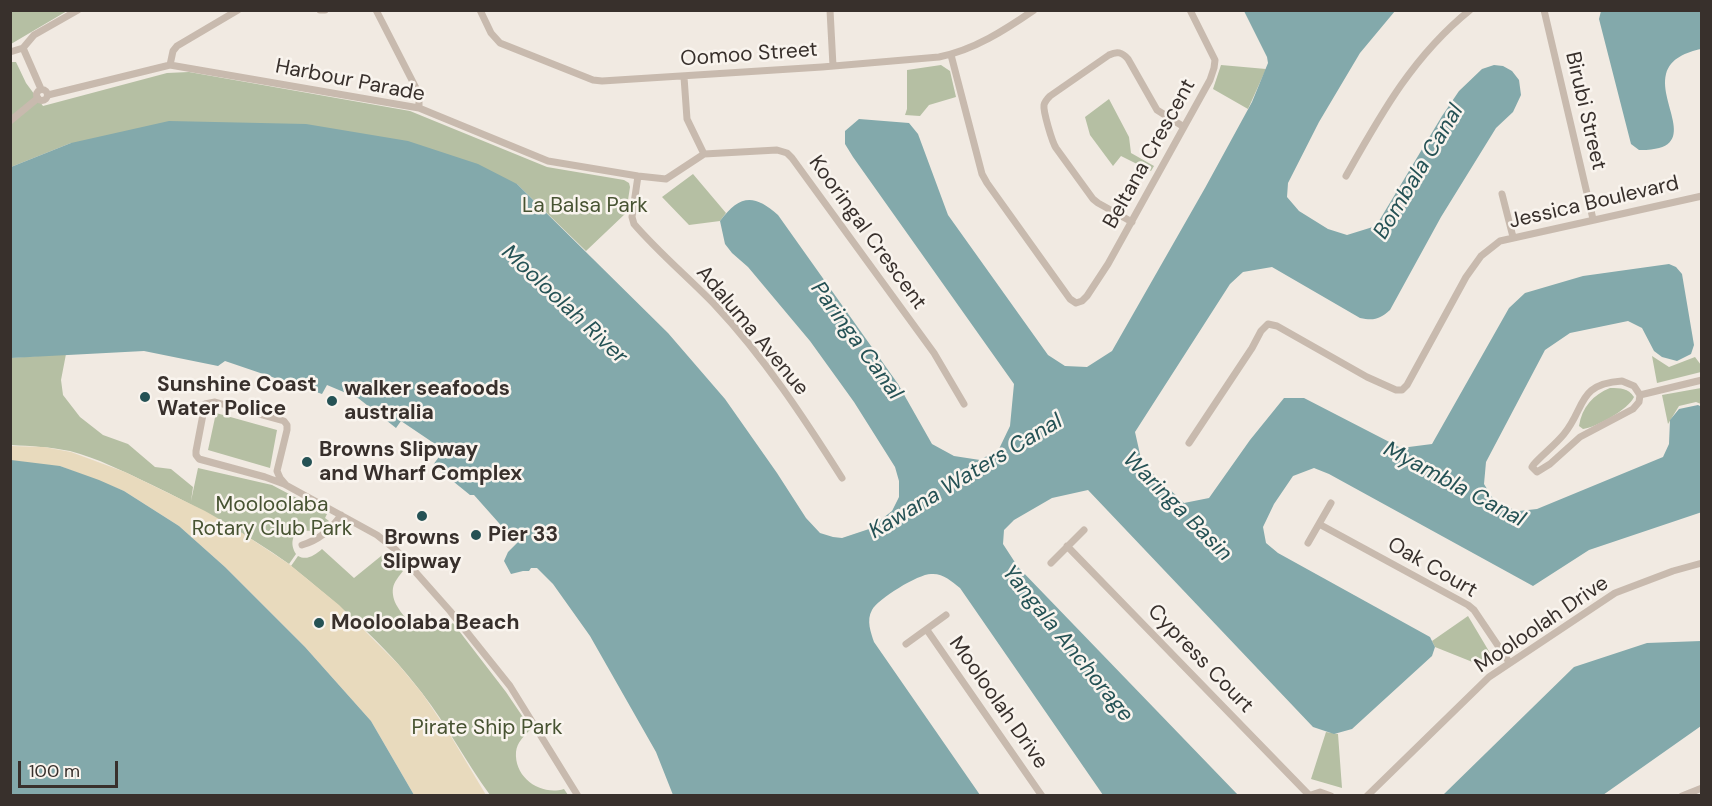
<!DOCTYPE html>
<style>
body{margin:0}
#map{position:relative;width:1712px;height:806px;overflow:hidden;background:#f1eae2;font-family:"DM Sans",sans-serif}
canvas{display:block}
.frame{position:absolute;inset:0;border:12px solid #38302c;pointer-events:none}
.scale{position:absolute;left:18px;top:761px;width:100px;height:27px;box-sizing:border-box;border:3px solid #38302c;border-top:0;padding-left:8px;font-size:18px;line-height:21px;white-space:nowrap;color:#38302c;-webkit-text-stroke:4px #f9f4ee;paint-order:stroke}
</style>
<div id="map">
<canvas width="1712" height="806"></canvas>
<div class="frame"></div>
<div class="scale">100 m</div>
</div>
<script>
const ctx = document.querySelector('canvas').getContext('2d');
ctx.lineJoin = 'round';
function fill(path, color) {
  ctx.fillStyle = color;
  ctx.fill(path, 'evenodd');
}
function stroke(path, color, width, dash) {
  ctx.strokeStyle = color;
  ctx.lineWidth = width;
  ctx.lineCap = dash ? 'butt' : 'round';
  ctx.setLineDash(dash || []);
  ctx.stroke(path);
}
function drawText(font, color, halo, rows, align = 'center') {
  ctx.font = font + ' "DM Sans",sans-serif';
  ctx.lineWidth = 5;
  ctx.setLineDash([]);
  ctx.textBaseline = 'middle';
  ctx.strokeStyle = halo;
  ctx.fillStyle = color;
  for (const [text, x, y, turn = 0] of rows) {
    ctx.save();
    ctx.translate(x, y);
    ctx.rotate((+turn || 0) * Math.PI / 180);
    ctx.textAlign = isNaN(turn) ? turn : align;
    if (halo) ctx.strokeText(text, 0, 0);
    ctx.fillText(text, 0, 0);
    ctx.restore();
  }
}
fill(new Path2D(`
 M11,10H67V11L11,44Z
 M12,62H16L26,83L43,106L167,73L189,72L410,111L547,167L624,180L629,183L630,187L626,213L586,251L517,184L71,143L11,167Z
 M941,65L950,71L956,97L929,105L920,116L905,115L907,109V70Z
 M1221,65L1266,69L1248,109L1213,89Z
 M1109,99L1129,137L1131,153L1154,166L1151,171L1121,156L1113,166L1090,135L1085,117Z
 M693,174L726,213L720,221L689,225L662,197Z
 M66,354L61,380L63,395L80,417L103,435L128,444L155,467L171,469L193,487L191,501L198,468L272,485L327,514L325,518L329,521L324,530L323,524C320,526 318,529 314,530C310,532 309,530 304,531C291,532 290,545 296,554L289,564C244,532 200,508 150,484C125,472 97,458 70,451C50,447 31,446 11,445L10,358Z
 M1652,356L1669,367L1695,357L1701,365V372L1657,383Z
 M1610,388C1621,388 1628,388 1634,397C1629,409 1595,428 1583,429L1579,426C1582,407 1593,395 1610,388Z
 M1701,388V404L1696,402L1679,406L1668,424L1662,395Z
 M216,413L277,430L270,468L208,450Z
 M322,549L354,578L386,552L403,571C399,576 394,582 393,588C392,594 394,601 397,606C409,628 432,636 453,623L506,692L531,729C524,736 517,742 516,752C514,778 541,796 564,789L568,795H490C466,762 447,725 422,693C385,644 338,604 291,566L298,556C307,561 315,555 322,549Z
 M1468,616L1490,653L1485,667L1435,647L1432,641Z
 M1326,732L1338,734L1342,788L1311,779Z`), '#b5bfa3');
fill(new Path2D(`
 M11,446L44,447L71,452L125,472L205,511L233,527L289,564L339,605L398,664L422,693L449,733L486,795H414L371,721L305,647L225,567L179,526L124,491L60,466L11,465Z`), '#e8dabd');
fill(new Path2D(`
 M1244,11H1395L1360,53L1319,122L1288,183L1287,197L1299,211L1328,229L1347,235L1376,226L1442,116L1459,91L1482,69L1494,65L1503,66L1512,71L1519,80L1521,95L1513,112L1496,128L1441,217L1390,310C1380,319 1374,321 1360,318L1272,267L1243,272L1230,284L1135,432L1142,463L1184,503L1209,498L1250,440L1284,398H1304L1401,448L1432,444L1509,308L1525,293L1583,276L1669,264L1676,267L1682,274L1694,345L1691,354L1677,361L1662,357L1654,351L1642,328L1628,321L1570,333L1545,350L1486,462L1484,484L1492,497L1502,506L1519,511L1537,509L1663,457L1669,444L1670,420L1679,409L1698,405L1702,407V512L1589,550L1533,586L1329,474L1314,468L1293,476L1274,504L1263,527L1266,543L1278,553L1430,637L1435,647L1432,656L1352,729L1334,734L1313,727L1088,490L1052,498L1014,520L1004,530L1003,544L1018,567L1238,795H1103L960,588C951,581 943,573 931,574C918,574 878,599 872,610C866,620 871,633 874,642L980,795H673L656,752L590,636L553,584L537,568H531L529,571H523L511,574L504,561L508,552L518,542L506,531L474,495H470L433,465L444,450L401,421L396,428L358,398L327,385L322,394L225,361L218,366L144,351L11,358V167L71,143L169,121L306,124L408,141L478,164L517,184L668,333L725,399L777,473L806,518L820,533L833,537L842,538L869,529L892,511L899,497V481L895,467L854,402L810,341L748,267L732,253L725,244L720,221C739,195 754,193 778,215L898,384L932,444L954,456L980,460L999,449L1010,426L1014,384L853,157L845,144V131L859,119L909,123L918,134L948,215L1048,355L1065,366L1087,367L1112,351L1205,188L1252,102L1268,63L1267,57Z
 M1601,11H1701V49C1687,52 1670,58 1666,74C1658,105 1703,151 1639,150L1631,144L1599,19Z
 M11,460L60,466L99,480L124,491L179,526L225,567L305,647L371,721L414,795H11Z
 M1701,641V726L1603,795H1443L1574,667L1647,643Z`), '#83a9ab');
stroke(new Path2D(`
 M320,10H325
 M376,10L416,88L419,98V108
 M480,10L491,33L500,43L593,80L602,81L822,67L939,57C974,50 1005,30 1034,10
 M830,10L833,66
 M1544,10L1593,219
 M23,48L41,89
 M10,52L23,48L34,35L78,10
 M951,55L982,174L987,183L1070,299L1076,303L1082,301L1087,296L1108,264L1210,80L1214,68L1215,60L1190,10
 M170,65L173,51L177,46L238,10
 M684,77L687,119L704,154
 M36.5 95a5.5 5.5 0 1 1 11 0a5.5 5.5 0 1 1-11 0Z
 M48,95L170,65L419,108L548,161L638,176L666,179L704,154
 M10,121L38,98
 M704,154L777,150L787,153L792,158L934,353L964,404
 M638,176L632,217L634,224C659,253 689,278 715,305C764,357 804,418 842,478
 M1346,176C1381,114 1413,56 1470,10
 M1502,194L1513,237
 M1132,222L1098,203L1093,199L1056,148C1052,142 1043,111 1044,105C1045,101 1047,99 1050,96L1109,55C1117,51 1122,52 1128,59L1157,110L1184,127
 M1622,381L1634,386L1640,395L1639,402L1633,409L1580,437L1550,464L1537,472L1532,467L1534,464C1543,454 1555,445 1564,434C1586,407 1577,384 1622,381Z
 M1640,395L1702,380
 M1189,443L1252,348L1261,331L1268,324L1277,326L1367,377L1396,390H1402L1407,385L1466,277L1481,256L1500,241L1702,196
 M286,485L280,478L277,471L287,430V425L284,421L215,402L205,404L196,451V455L199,459L265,477L284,484L377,535L396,550L450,611L510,686L578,796
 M1319,524L1468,605L1474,610L1509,662
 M1308,543L1331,503
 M302,545C319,540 331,530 341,515
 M1067,546L1309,795
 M1051,563L1084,530
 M927,630L1042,796
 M906,644L946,615
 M1308,796L1320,792L1331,796
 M1367,796L1489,677L1615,593L1673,571L1702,563
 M1682,796L1702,788`), '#c8baae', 7);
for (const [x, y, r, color] of [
 [145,397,6,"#255255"],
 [332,401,6,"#255255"],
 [307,462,6,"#255255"],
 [422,516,6,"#255255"],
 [476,535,6,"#255255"],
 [319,623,6,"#255255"]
]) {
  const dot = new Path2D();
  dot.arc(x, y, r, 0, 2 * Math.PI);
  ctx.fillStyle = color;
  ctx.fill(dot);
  stroke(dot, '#f9f4ee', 2);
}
drawText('21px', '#38302c', '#f9f4ee', [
 ["Oomoo Street",749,55,-4],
 ["Harbour Parade",350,81,11],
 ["Birubi Street",1585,111,77],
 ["Beltana Crescent",1150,154,-61],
 ["Jessica Boulevard",1594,203,-13],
 ["Kooringal Crescent",867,233,54],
 ["Adaluma Avenue",752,331,50],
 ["Oak Court",1432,568,30],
 ["Mooloolah Drive",1542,625,-34],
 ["Cypress Court",1200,659,46],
 ["Mooloolah Drive",998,703,55]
]);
drawText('21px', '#475332', '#f9f4ee', [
 ["La Balsa Park",585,206],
 ["Mooloolaba",272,505],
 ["Rotary Club Park",272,529],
 ["Pirate Ship Park",487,728]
]);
drawText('bold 21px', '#38302c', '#f9f4ee', [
 ["Sunshine Coast",157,385],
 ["Water Police",157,409],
 ["walker seafoods",344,389],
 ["australia",344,413],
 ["Browns Slipway",319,450],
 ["and Wharf Complex",319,474],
 ["Pier 33",488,535],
 ["Browns",422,538,"center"],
 ["Slipway",422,562,"center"],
 ["Mooloolaba Beach",331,623]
], 'left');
drawText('italic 22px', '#255255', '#f9f4ee', [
 ["Bombala Canal",1419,172,-59],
 ["Mooloolah River",564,305,43],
 ["Paringa Canal",856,341,54],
 ["Kawana Waters Canal",966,477,-31],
 ["Myambla Canal",1454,485,28],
 ["Waringa Basin",1177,507,45],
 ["Yangala Anchorage",1067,644,51]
]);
</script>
